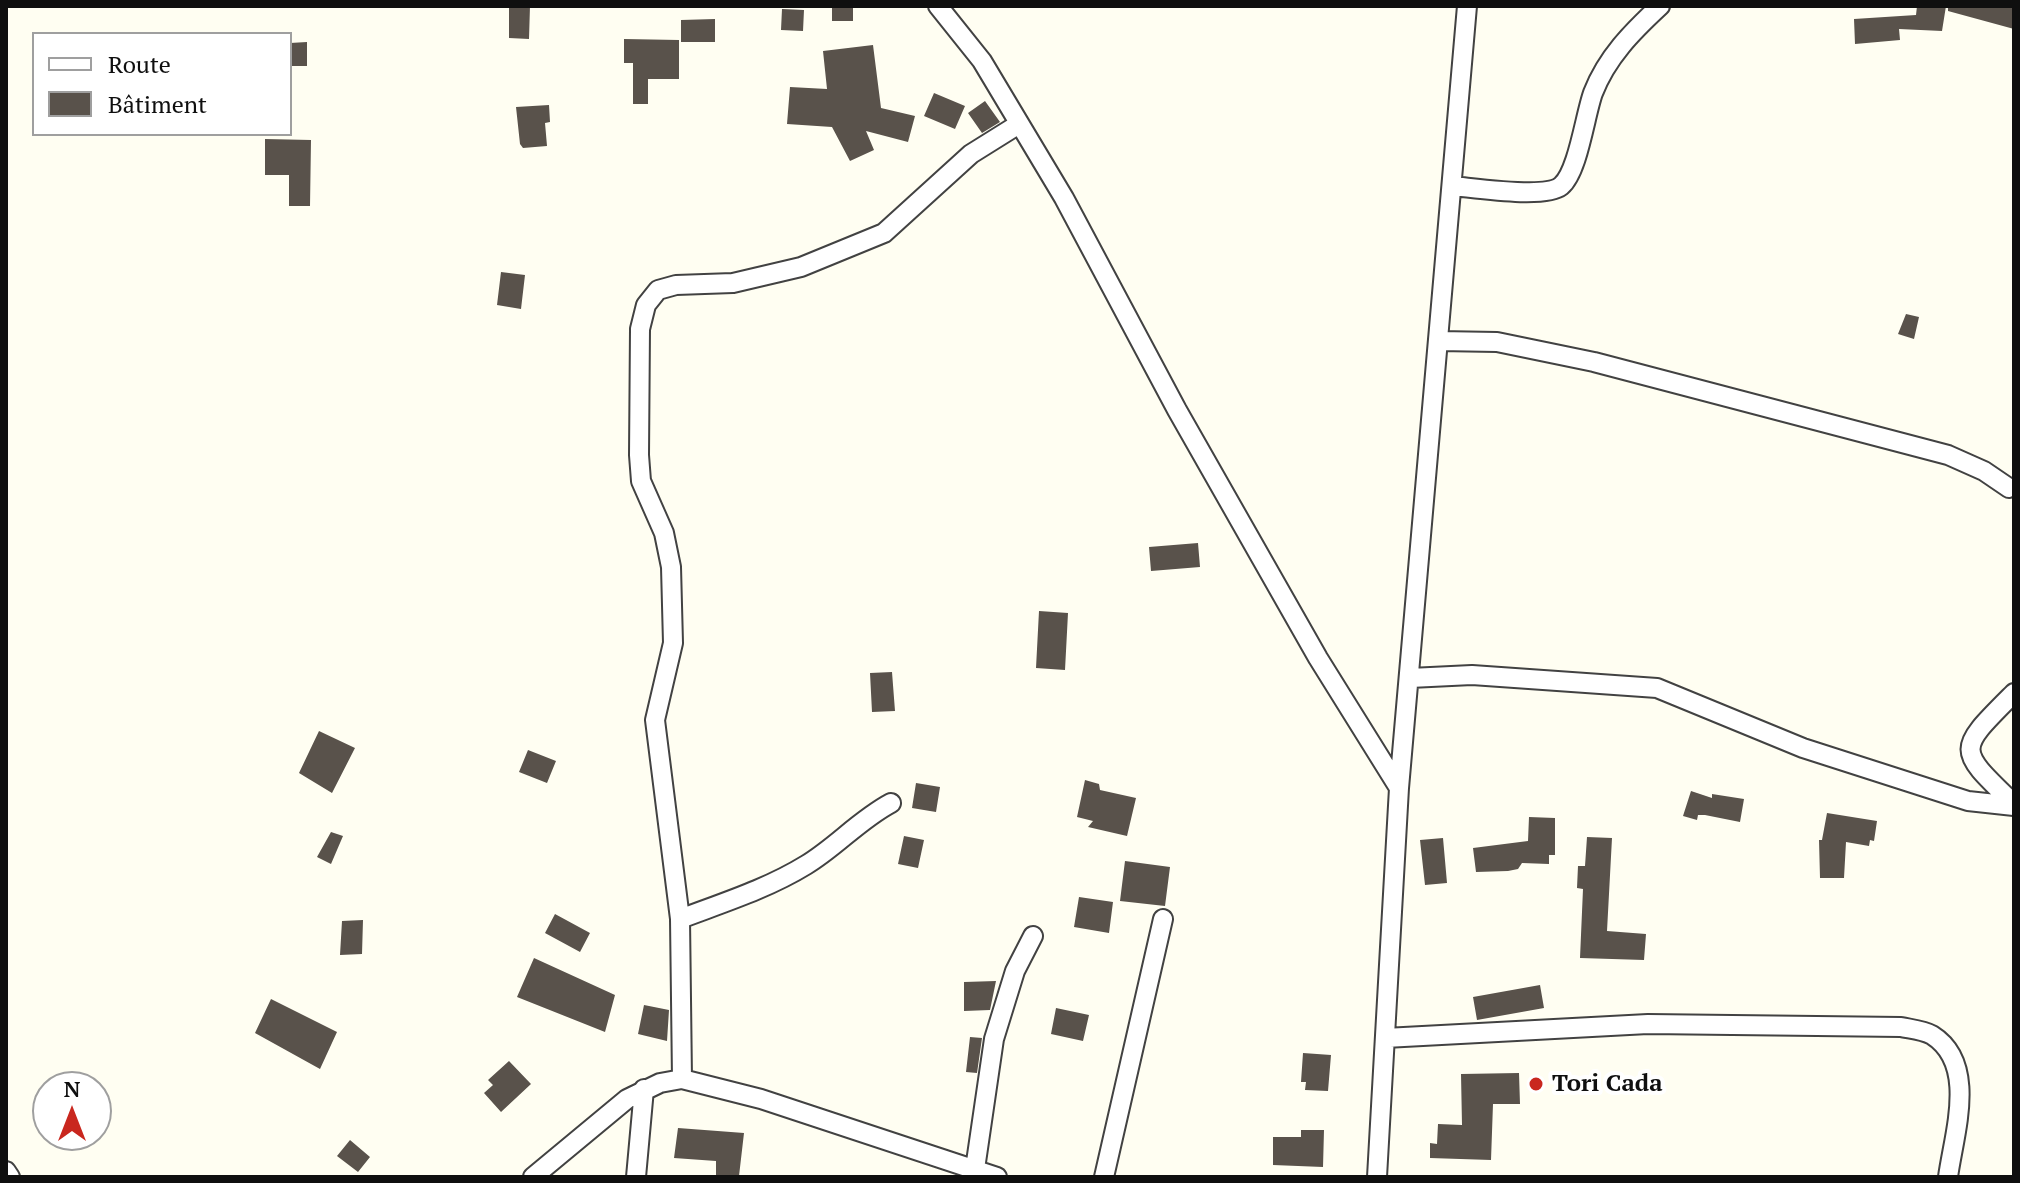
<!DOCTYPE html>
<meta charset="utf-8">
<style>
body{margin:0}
#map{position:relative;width:2020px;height:1183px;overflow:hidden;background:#fffef2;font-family:"PT Serif",serif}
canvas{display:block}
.frame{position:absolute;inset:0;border:8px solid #0f0f0f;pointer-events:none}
.legend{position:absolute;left:32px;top:32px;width:260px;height:104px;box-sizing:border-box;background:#fff;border:2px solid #9f9f9f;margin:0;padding:10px 14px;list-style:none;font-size:24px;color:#0f0f0f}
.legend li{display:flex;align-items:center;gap:16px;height:40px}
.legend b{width:40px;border:2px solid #9f9f9f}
.north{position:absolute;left:32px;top:1071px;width:80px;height:80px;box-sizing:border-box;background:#fff;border:2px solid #9f9f9f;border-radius:50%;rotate:0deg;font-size:22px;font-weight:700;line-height:32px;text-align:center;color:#0f0f0f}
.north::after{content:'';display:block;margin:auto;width:28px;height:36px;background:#c9271e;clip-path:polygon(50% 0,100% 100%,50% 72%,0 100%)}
</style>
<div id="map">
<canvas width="2020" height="1183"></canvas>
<div class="frame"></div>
<ul class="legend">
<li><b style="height:10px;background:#fff"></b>Route</li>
<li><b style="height:22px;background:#59524b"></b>Bâtiment</li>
</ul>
<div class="north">N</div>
</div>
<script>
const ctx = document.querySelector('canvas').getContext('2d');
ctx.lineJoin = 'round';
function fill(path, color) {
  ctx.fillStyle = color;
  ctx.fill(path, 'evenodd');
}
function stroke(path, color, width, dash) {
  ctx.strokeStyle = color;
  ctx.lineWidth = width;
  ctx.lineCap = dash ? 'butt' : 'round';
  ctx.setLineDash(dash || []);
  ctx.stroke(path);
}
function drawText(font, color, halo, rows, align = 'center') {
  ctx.font = font + ' "PT Serif",serif';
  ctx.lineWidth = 8;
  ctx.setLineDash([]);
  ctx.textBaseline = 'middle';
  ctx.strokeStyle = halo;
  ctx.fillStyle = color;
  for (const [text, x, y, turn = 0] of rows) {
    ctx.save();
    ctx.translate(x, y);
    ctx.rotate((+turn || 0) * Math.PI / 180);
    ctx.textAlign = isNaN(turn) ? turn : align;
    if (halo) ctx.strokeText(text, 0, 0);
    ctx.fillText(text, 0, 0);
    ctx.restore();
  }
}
fill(new Path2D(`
 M509,6H530L529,39L509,38Z
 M832,6H853V21H832Z
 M1917,6H1946L1942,31L1899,29L1900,40L1855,44L1854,19L1916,15Z
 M1948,6H2014V29L1948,11Z
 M782,9L804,10L803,31L781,30Z
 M715,19V42H681V20Z
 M624,39L679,40V79H648V104H633V63H624Z
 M307,42V66H290V43Z
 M873,45L881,108L915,116L908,142L866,131L874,150L850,161L832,127L787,124L790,87L827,89L823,51Z
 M934,93L965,106L955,129L924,116Z
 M985,101L1000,122L982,133L968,113Z
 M549,105L550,122L545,123L547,146L523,148L520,144L516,107Z
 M265,139L311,140L310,206H289V175H265Z
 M501,272L525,275L521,309L497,305Z
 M1906,314L1919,317L1914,339L1898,334Z
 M1198,543L1200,567L1151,571L1149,547Z
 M1039,611L1068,613L1065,670L1036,668Z
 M892,672L895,711L872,712L870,673Z
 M319,731L355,748L332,793L299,773Z
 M528,750L556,761L547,783L519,772Z
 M1085,780L1099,784L1100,790L1136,798L1127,836L1088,827L1093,821L1077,817Z
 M916,783L940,787L936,812L912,808Z
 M1691,791L1712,798V794L1744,799L1740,822L1705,815H1698L1697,820L1683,816Z
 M1827,813L1877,821L1874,841L1870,840L1869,846L1846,842L1844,878H1820L1819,840H1822Z
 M1529,817L1555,818V855H1549V864L1522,863L1518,869L1508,871L1476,872L1473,848L1528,841Z
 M331,832L343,836L331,864L317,857Z
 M904,836L924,840L918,868L898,864Z
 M1587,837L1612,838L1607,931L1646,934L1644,960L1580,958L1583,889L1577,888L1578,866H1585Z
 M1443,838L1447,883L1425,885L1420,840Z
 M1125,861L1170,867L1165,906L1120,901Z
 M1079,897L1113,902L1109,933L1074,927Z
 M555,914L590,933L580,952L545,933Z
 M363,920L362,954L340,955L342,921Z
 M534,958L615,995L605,1032L517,997Z
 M996,981L990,1010L964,1011V982Z
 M1540,985L1544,1008L1477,1020L1473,997Z
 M271,999L337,1032L320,1069L255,1033Z
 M644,1005L669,1010L667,1041L638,1034Z
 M1056,1008L1089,1015L1083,1041L1051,1034Z
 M970,1037L982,1038L977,1073L966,1072Z
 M1303,1053L1331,1055L1328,1091L1305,1090L1306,1082H1301Z
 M509,1061L531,1084L501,1112L484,1093L493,1085L488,1080Z
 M1519,1073L1520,1104H1493L1491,1160L1430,1158V1143L1437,1144L1438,1124L1462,1125L1461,1074Z
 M678,1128L744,1133L739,1176L716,1175V1161L674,1158Z
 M1301,1130H1324L1323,1167L1273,1165V1137H1301Z
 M350,1140L370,1157L358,1172L337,1156Z`), '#59524b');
const minor = new Path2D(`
 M938,6L982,61L1064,198L1177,410L1318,658L1399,788L1377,1177
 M1452,186C1475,188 1545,199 1561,186C1578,172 1585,115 1593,93C1607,57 1632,32 1660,6
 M1439,341L1497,342L1594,362L1948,455L1984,471L2009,488
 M1410,678L1472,675L1657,688L1803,748L1968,801L2014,806
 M2014,693C1956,751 1956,748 2014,804
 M1399,788L1467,6
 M680,919C722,903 767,889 806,865C836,847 859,820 891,803
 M1385,1038L1648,1024L1901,1027C1910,1029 1923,1030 1932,1035C1978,1064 1954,1133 1948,1177
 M682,1079L680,919L655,720L673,643L671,567L664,533L641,481L639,455L640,329L646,305L658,290L676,285L733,283L801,267L884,233L971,154L1019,124
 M975,1169L994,1039L1015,971L1033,936
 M6,1171L10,1177
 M533,1177L627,1099L660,1083L682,1079L761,1099L997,1177
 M636,1177L644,1089
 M1104,1177L1163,919`);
stroke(minor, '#424242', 22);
stroke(minor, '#fff', 18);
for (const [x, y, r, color] of [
 [1536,1084,8,"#c9271e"]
]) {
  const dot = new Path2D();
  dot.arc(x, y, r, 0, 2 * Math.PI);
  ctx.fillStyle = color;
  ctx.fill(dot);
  stroke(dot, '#fff', 3);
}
drawText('bold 24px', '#0f0f0f', '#fff', [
 ["Tori Cada",1552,1084]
], 'left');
</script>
